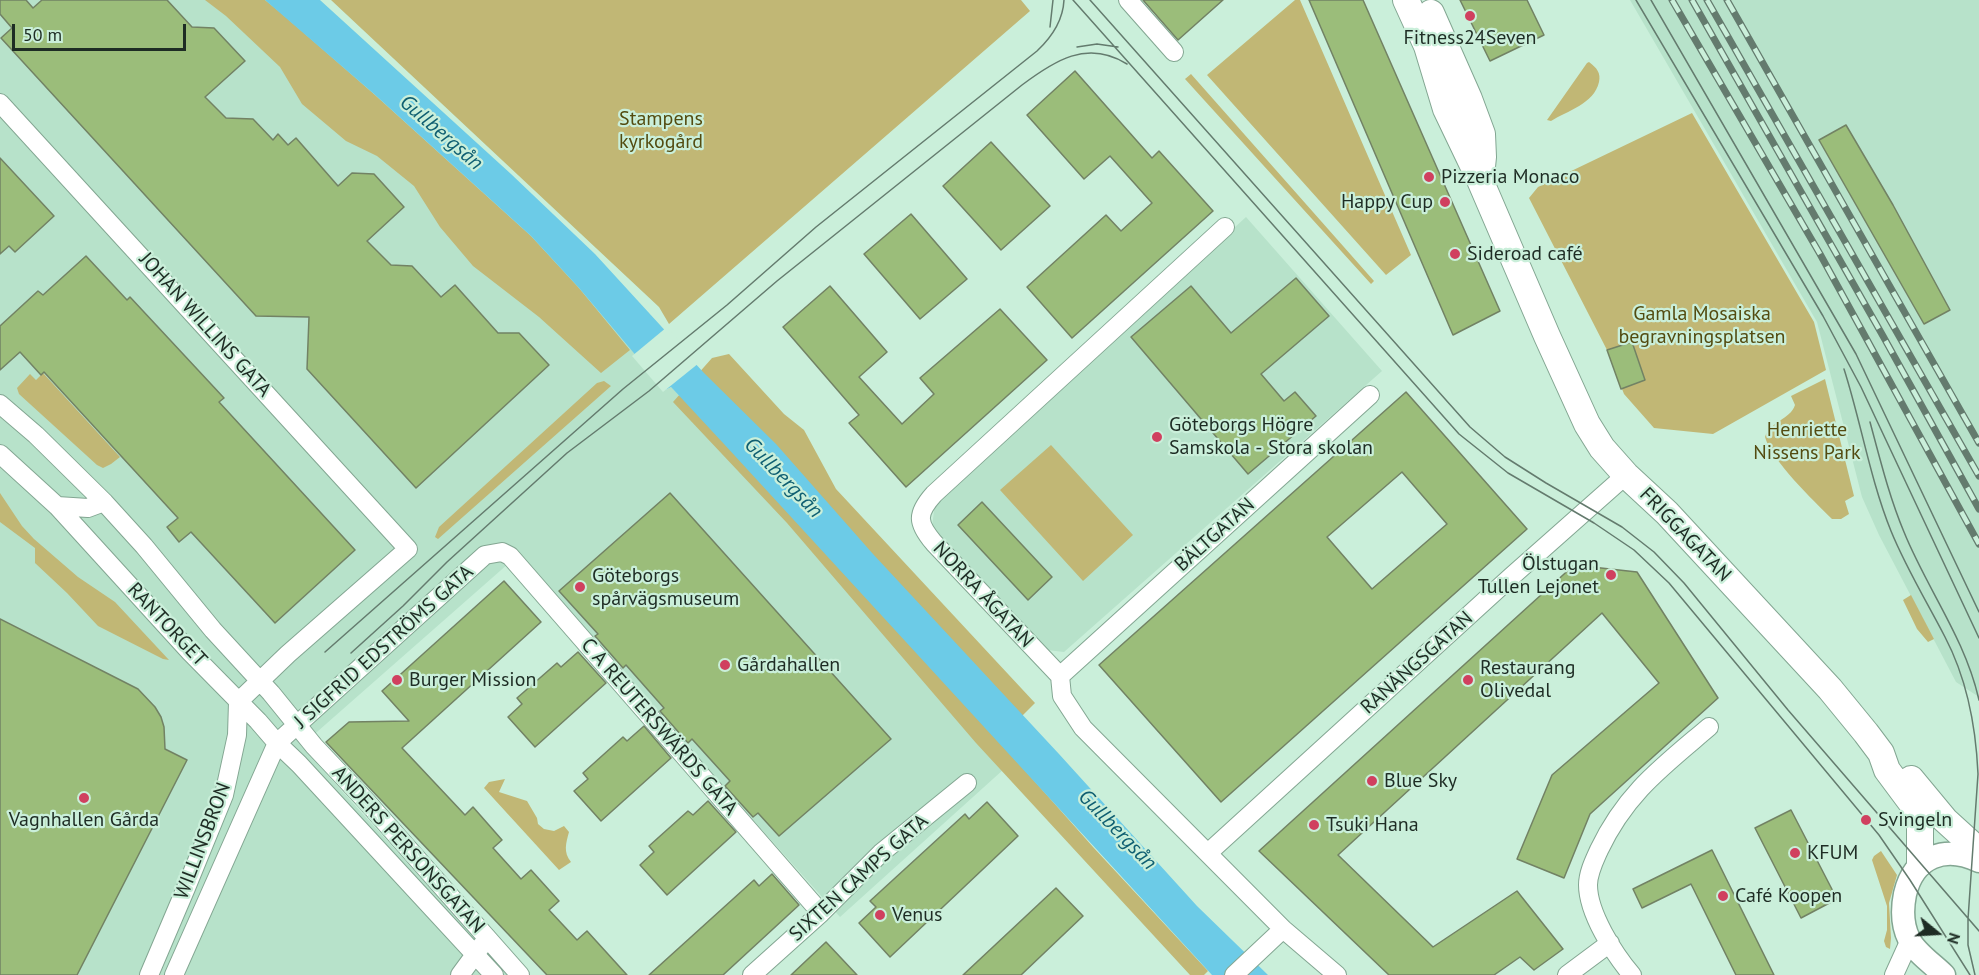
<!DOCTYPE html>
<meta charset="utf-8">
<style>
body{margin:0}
#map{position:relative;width:1979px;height:975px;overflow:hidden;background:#caefda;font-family:"PT Sans",sans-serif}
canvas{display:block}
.north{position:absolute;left:1907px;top:903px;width:60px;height:60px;-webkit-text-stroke:4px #caefda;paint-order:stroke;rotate:108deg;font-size:16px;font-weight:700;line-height:24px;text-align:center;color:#1e2c24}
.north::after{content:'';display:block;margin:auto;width:21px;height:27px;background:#1e2c24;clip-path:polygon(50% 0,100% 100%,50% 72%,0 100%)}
.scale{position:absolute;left:12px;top:24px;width:174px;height:27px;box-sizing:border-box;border:3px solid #1e2c24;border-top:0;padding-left:8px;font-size:18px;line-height:21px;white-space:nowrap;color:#1e2c24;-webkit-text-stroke:4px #caefda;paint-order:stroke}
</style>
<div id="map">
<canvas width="1979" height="975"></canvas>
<div class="north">N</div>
<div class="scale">50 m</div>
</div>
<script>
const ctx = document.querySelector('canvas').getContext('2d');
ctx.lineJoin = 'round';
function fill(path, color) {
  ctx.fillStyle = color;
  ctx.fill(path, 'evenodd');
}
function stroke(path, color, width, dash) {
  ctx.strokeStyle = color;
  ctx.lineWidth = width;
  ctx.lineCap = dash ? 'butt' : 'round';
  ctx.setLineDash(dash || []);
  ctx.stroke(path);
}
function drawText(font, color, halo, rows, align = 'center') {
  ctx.font = font + ' "PT Sans",sans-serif';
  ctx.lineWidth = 4.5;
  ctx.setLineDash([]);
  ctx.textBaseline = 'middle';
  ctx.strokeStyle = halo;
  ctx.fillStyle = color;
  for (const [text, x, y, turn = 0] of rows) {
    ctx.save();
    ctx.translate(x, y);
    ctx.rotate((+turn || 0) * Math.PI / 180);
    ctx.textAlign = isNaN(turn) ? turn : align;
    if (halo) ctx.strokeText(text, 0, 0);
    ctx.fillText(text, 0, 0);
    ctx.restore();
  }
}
fill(new Path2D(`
 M0,0H265L531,236L579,288L666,390L671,387L853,583L1014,760L840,917L517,556L301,746L509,975H0Z
 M1630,0H1979V697L1956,682L1879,535L1862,497L1817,322Z
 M1246,217L1382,371L1064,652L1047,650L932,527L935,503Z`), '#b7e2ca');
fill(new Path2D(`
 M205,0H265L280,12L374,94L531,236L579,288L630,350L601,373L539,317L473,266L440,227L414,186L377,156L346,141L302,104L280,67L226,16Z
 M331,0H1021L1030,11L669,324L659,307Z
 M1295,0H1300L1411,255L1386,275L1207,75Z
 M1589,62C1597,68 1601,73 1599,82C1594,104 1567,111 1551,121L1547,120L1587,63Z
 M1191,74L1374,281L1371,284L1185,79Z
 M1692,113L1814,322L1826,370L1713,434L1654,428L1624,394L1607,350L1529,198L1538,187Z
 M729,354L784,414L804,430L836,489L1035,703L998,740L1093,847L1208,971L1204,975H1190L976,743L787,523L673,402L712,358Z
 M43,373L120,457L111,464L103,468L97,465L19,394L17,388L30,374L36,380Z
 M1825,379L1854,496L1845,501L1849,514L1841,519H1832C1813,500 1772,461 1765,437C1770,421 1790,420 1795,405L1791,396Z
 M604,381L611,386L438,539L435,537L439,527L597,383Z
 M1051,445L1133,535L1083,581L1000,490Z
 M0,493L22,526L34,539L78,577L115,602L169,660L163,659L98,626L67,593L35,563V548L0,522Z
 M1911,595L1934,639L1928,642L1917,629L1903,600Z
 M505,779L499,792L527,801L537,818L538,824L544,829L554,831L564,826L569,832C566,843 563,852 571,862L559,870L484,788L489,782Z
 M1881,851L1897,875L1889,903L1891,938L1890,949L1886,947L1884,941L1887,930V906L1872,860L1874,856Z`), '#c1b775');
fill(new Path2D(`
 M265,0H320L511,174L595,254L704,373L776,444L873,554L1059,754L1197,906L1268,975H1212L724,444L671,387L665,390L579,288L531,236L374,94Z`), '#6ccbe7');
fill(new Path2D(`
 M667,327L699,363L663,392L632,356Z`), '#caefda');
const building = new Path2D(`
 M0,0H26L33,8L42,0H167L192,27L214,28L245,61L205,97L226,118L253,119L273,140L278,134L288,145L296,138L338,186L352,173L374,174L404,207L367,241L391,265L412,266L441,297L455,285L498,333H519L549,365L416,488L307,369L309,317L256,316L1,38L12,28L0,14Z
 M1143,0H1223L1178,40Z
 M1309,0H1363L1500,311L1453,335Z
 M1460,0H1527L1544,35L1490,61Z
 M1075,71L1152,158L1159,151L1213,211L1072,338L1027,287L1106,215L1121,231L1152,203L1110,156L1084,179L1027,115Z
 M1846,125L1893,205L1950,310L1924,324L1819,140Z
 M991,142L1050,206L1001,250L943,186Z
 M0,158L54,216L15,252L9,246L0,254Z
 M911,214L967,279L920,319L864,254Z
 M86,256L127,300L130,297L224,398L219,402L355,550L275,623L191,532L179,542L167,527L178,518L44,372L41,375L20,352L0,370V326L38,291L43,295Z
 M1296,278L1329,316L1261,374L1284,401L1295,392L1316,416L1248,474L1131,337L1191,286L1231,333Z
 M830,286L887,352L859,377L902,424L934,394L920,378L1000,309L1047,360L906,487L849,423L859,415L783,327Z
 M1632,342L1645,380L1621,389L1607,350Z
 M1406,392L1527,529L1221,802L1099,665ZM1402,472L1447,524L1372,589L1327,537Z
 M670,493L891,739L779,836L758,813L753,817L725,786L730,781L692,739L688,743L660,711L664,708L626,665L623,668L595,636L598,634L559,591Z
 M982,502L1052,577L1028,600L958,525Z
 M1574,565L1637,572L1718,698L1590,814L1564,878L1517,859L1552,775L1659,683L1602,613L1338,855L1433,947L1517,891L1563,949L1534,970L1520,957L1494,975H1389L1259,851Z
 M504,581L541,622L402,748L465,815L473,807L502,840L493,848L521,879L531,870L559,901L549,910L577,940L587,931L627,975H547L326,742L349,722L409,721L382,691Z
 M0,619L138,689L155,707L161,717L164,727L165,749L187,760L77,975H0Z
 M578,652L606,683L535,747L508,717L522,704L517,698L557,663L561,667Z
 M644,726L671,758L601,821L574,791L588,779L583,773L623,737L627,741Z
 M708,801L736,832L667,895L640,865L654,852L649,846L688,811L693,815Z
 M987,802L1018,836L890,957L859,923L876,907L870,901L965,814L969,819Z
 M1791,810L1837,899L1801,918L1755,828Z
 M1712,850L1774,975H1736L1691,884L1642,908L1633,889Z
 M772,874L799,905L723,975H649L754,880L759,886Z
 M1056,888L1083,916L1021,975H963Z
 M826,942L857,975H791Z`);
fill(building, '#9bbd7a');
stroke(building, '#728264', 1.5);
const minor = new Path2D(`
 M1128,0L1174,52
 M0,103L408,549L288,654L238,702
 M1225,227L934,494C916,514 917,523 934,543L1060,676L1062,696L1083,728L1283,929L1337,975
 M0,404L36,435L104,502L144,546L213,630L271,693L314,746L367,802L520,975
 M0,454L57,506L190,652L258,721L277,743L299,764L494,975
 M57,506L88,508L104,502
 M1060,676L1370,395
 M1208,853L1512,576L1626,475
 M149,975L186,888L224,795L237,735L238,702
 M174,975L277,743L485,555L502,552L510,556L821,913
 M460,975L482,945
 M752,975L821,913L881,853L967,783
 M1234,975L1283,929
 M1567,975L1610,943
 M1632,975C1614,954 1588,913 1588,885C1588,873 1594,861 1599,850C1626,793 1662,767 1709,727
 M1894,975L1909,942`);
const tertiary = new Path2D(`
 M1944,975C1934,965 1915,952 1909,939C1902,925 1902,909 1905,894C1914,856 1945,845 1979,861`);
const secondary = new Path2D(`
 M1406,0L1427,46L1446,109L1480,180L1547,336L1587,424L1602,448L1626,475L1667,513L1830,689L1866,733L1881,753L1887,770L1916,809L1920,825V863
 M1431,13L1469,99L1482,134L1483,157L1481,176
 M1911,779L1945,820L1979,851`);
stroke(minor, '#83a692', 20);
stroke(tertiary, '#83a692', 25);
stroke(secondary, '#83a692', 28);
stroke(minor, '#fff', 18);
stroke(tertiary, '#fff', 22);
stroke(secondary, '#fff', 26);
stroke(new Path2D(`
 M1073,0L1459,434L1508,473L1594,523L1634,550L1669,583L1879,835L1910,880L1970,975
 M1090,0L1470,427L1505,457L1546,483L1622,527L1654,552L1684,583L1788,710L1979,931
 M1636,0L1823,316L1861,387L1979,638
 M1651,0L1856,354L1979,612
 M1050,27L1053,0
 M1077,47L1097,44L1118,47
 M1844,369C1861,422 1870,479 1891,531C1906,568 1927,602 1945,637C1967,679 1976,728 1978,774L1968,919V945L1975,975
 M1870,422C1880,459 1889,496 1904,532C1927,589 1965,638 1979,700
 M325,652L623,389L727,305L816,227L1037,51C1052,37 1063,21 1064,0
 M351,653L403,606L447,562L567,453L649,391L777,281L1022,85C1054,61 1087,39 1127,64`), '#647b6e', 1.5);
const rail = new Path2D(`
 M1672,0L1820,254L1979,544
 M1692,0L1883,336L1979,509
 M1707,0L1979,476
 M1727,0L1979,443`);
stroke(rail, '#647b6e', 7);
stroke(rail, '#caefda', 4.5, [14]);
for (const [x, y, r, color] of [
 [1470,16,6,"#d0405f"],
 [1429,177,6,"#d0405f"],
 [1445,202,6,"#d0405f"],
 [1455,254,6,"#d0405f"],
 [1157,437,6,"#d0405f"],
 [1611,575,6,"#d0405f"],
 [580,587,6,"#d0405f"],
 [725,665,6,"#d0405f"],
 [397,680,6,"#d0405f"],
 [1468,680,6,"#d0405f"],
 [1372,781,6,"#d0405f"],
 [84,798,6,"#d0405f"],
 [1866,820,6,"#d0405f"],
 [1314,825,6,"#d0405f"],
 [1795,853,6,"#d0405f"],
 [1723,896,6,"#d0405f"],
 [880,915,6,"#d0405f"]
]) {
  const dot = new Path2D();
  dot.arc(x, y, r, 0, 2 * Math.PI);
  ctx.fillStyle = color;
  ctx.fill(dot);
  stroke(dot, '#caefda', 2);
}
drawText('20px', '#1e2c24', '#caefda', [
 ["Fitness24Seven",1470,38,"center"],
 ["Pizzeria Monaco",1441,177],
 ["Happy Cup",1433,202,"right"],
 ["Sideroad café",1467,254],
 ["Göteborgs Högre",1169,425],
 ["Samskola - Stora skolan",1169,448],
 ["Ölstugan",1599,564,"right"],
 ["Tullen Lejonet",1599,587,"right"],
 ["Göteborgs",592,576],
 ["spårvägsmuseum",592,599],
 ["Gårdahallen",737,665],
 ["Restaurang",1480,668],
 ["Olivedal",1480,691],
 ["Burger Mission",409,680],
 ["Blue Sky",1384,781],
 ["Vagnhallen Gårda",84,820,"center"],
 ["Svingeln",1878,820],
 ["Tsuki Hana",1326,825],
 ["KFUM",1807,853],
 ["Café Koopen",1735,896],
 ["Venus",892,915]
], 'left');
drawText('20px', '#534b10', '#caefda', [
 ["Stampens",661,119],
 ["kyrkogård",661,142],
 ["Gamla Mosaiska",1702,314],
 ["begravningsplatsen",1702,337],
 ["Henriette",1807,430],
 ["Nissens Park",1807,453]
]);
drawText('20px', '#1e2c24', '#caefda', [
 ["JOHAN WILLINS GATA",205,325,48],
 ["BÄLTGATAN",1215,535,-42],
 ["FRIGGAGATAN",1685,535,46],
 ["NORRA ÅGATAN",983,595,47],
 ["RANTORGET",167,625,47],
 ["J SIGFRID EDSTRÖMS GATA",384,647,-42],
 ["RANÄNGSGATAN",1417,663,-42],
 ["C A REUTERSWÄRDS GATA",659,727,49],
 ["WILLINSBRON",203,841,-69],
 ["ANDERS PERSONSGATAN",408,850,48],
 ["SIXTEN CAMPS GATA",859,878,-42]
]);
drawText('italic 21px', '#0f5f72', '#caefda', [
 ["Gullbergsån",441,133,41],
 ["Gullbergsån",783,478,46],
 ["Gullbergsån",1117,830,46]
]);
</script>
